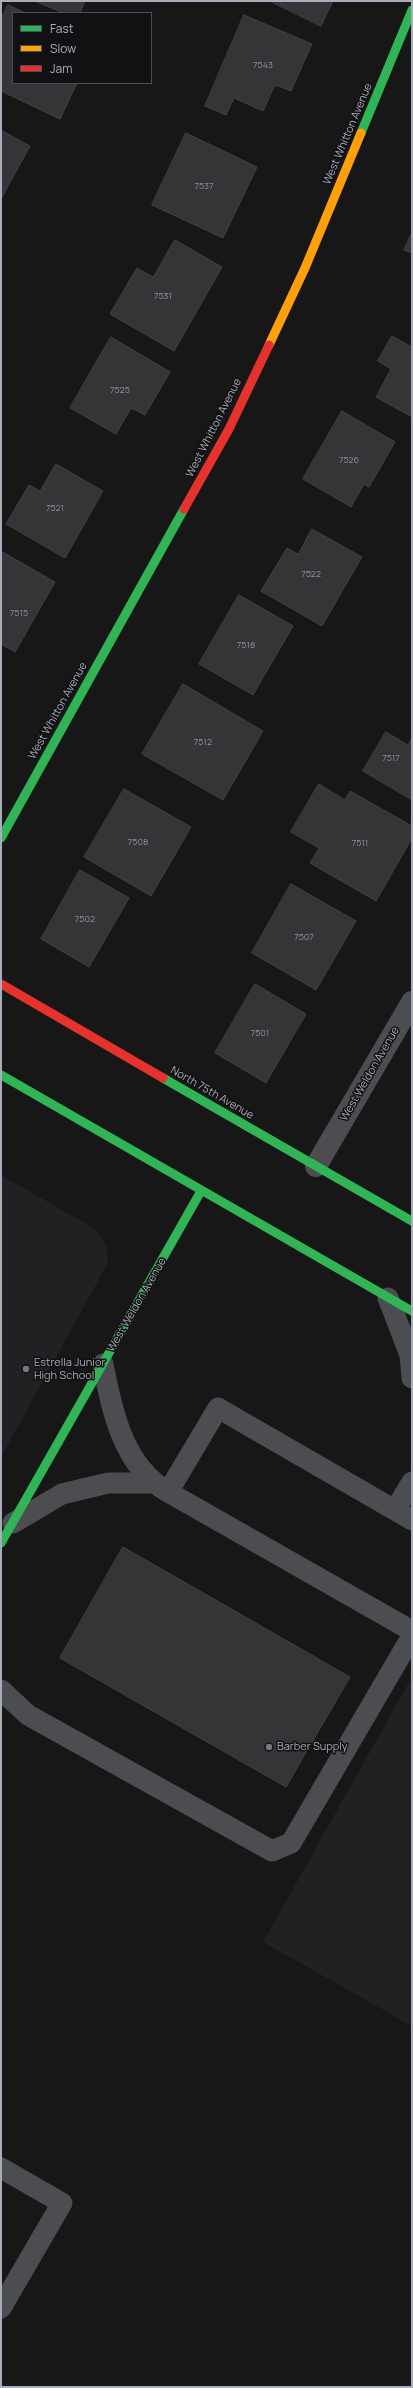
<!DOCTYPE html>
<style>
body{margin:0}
#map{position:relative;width:413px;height:2388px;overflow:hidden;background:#171718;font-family:Manrope,sans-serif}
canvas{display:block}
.frame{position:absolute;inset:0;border:2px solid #a8adb9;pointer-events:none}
.legend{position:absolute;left:12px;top:12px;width:140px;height:72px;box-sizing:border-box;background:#111114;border:1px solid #4d4f56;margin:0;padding:5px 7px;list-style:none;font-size:12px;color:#a8adb9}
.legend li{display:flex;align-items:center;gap:8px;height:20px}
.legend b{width:20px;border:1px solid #4d4f56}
</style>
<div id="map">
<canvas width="413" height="2388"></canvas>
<div class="frame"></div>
<ul class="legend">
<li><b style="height:5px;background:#30b455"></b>Fast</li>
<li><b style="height:5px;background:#ff9f0a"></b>Slow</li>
<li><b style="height:5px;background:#e5322d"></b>Jam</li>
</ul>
</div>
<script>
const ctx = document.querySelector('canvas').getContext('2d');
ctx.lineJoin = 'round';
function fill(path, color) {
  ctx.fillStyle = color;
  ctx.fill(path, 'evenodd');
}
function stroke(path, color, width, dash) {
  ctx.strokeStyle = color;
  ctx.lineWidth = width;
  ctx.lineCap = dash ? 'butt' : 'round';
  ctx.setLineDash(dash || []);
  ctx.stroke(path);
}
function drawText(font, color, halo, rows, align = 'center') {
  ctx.font = font + ' Manrope,sans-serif';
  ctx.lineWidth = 3;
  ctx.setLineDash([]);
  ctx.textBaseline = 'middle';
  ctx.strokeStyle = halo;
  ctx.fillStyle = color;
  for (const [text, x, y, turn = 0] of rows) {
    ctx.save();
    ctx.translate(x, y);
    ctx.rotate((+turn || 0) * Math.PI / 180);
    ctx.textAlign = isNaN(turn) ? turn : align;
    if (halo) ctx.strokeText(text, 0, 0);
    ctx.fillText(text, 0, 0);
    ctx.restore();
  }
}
fill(new Path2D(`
 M1,1175L94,1228L106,1244L108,1263L1,1457Z
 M412,1677V2026L263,1942Z`), '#212124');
const building = new Path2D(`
 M35,1H85L80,13H64Z
 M270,1H333L321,26Z
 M8,5L26,13H13V83H77L60,119L1,91V19Z
 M244,15L312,44L291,91L275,85L263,111L234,98L226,115L205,106Z
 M1,130L30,146L1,199Z
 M186,133L257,167L223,238L152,205Z
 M412,233V253L404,250Z
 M175,240L222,267L174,351L110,314L137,268L153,277Z
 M392,336L412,347V417L376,397L391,369L378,361Z
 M111,337L170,372L145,415L131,408L116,434L70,408Z
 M342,411L395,442L369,487L364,484L351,507L303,479Z
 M56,464L103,491L65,558L6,524L29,485L40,491Z
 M312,529L362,557L322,626L261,591L287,548L298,554Z
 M1,551L55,582L15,652L1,644Z
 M239,595L293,626L253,695L199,664Z
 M183,684L263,731L223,800L142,754Z
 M386,732L408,745L412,738V800L363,771Z
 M319,784L345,800L350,791L412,826V838L376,901L310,863L319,848L291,832Z
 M124,789L191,827L151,896L84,857Z
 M80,870L129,898L89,967L41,939Z
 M291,884L356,921L316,990L252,953Z
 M255,984L306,1014L266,1083L215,1053Z
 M123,1547L350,1677L286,1787L60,1658Z`);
fill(building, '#353537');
stroke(building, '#404144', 1);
stroke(new Path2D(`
 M388,1298L410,1355L412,1378
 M103,1364C112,1411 123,1466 168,1492
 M395,1510L412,1482
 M412,1520L218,1408L168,1492L412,1631
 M13,1523L62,1494L108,1483H153
 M1,1690L28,1715L272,1851L291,1843L412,1636
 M1,2168L62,2203L1,2308`), '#4b4d51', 21);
stroke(new Path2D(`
 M316,1166L412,1002`), '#4b4d51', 22);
stroke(new Path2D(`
 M361,133L412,10
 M1,838L184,509
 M1,1075L412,1311
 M163,1078L412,1221
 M1,1543L201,1191`), '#30b455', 9);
stroke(new Path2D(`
 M269,345L305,268L361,133`), '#ff9f0a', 9);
stroke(new Path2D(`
 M184,509L229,429L269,345
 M1,984L163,1078`), '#e5322d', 9);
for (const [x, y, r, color] of [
 [26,1369,4,"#757881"],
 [269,1747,4,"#757881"]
]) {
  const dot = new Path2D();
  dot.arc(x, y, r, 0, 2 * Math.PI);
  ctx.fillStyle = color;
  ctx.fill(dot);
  stroke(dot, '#111114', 1.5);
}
drawText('9px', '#8b8f98', null, [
 ["7543",263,65],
 ["7537",204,186],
 ["7531",163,296],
 ["7525",120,390],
 ["7526",349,460],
 ["7521",55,508],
 ["7522",311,574],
 ["7515",19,613],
 ["7518",246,645],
 ["7512",203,742],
 ["7517",391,758],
 ["7508",138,842],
 ["7511",360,843],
 ["7502",85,919],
 ["7507",304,937],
 ["7501",260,1033]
]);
drawText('11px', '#a8adb9', '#111114', [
 ["West Whitton Avenue",348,134,-67],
 ["West Whitton Avenue",214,428,-63],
 ["West Whitton Avenue",58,711,-61],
 ["West Weldon Avenue",370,1074,-60],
 ["North 75th Avenue",212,1093,30],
 ["West Weldon Avenue",137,1305,-60]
]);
drawText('11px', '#a8adb9', '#111114', [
 ["Estrella Junior",34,1363],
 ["High School",34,1376],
 ["Barber Supply",277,1747]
], 'left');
</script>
